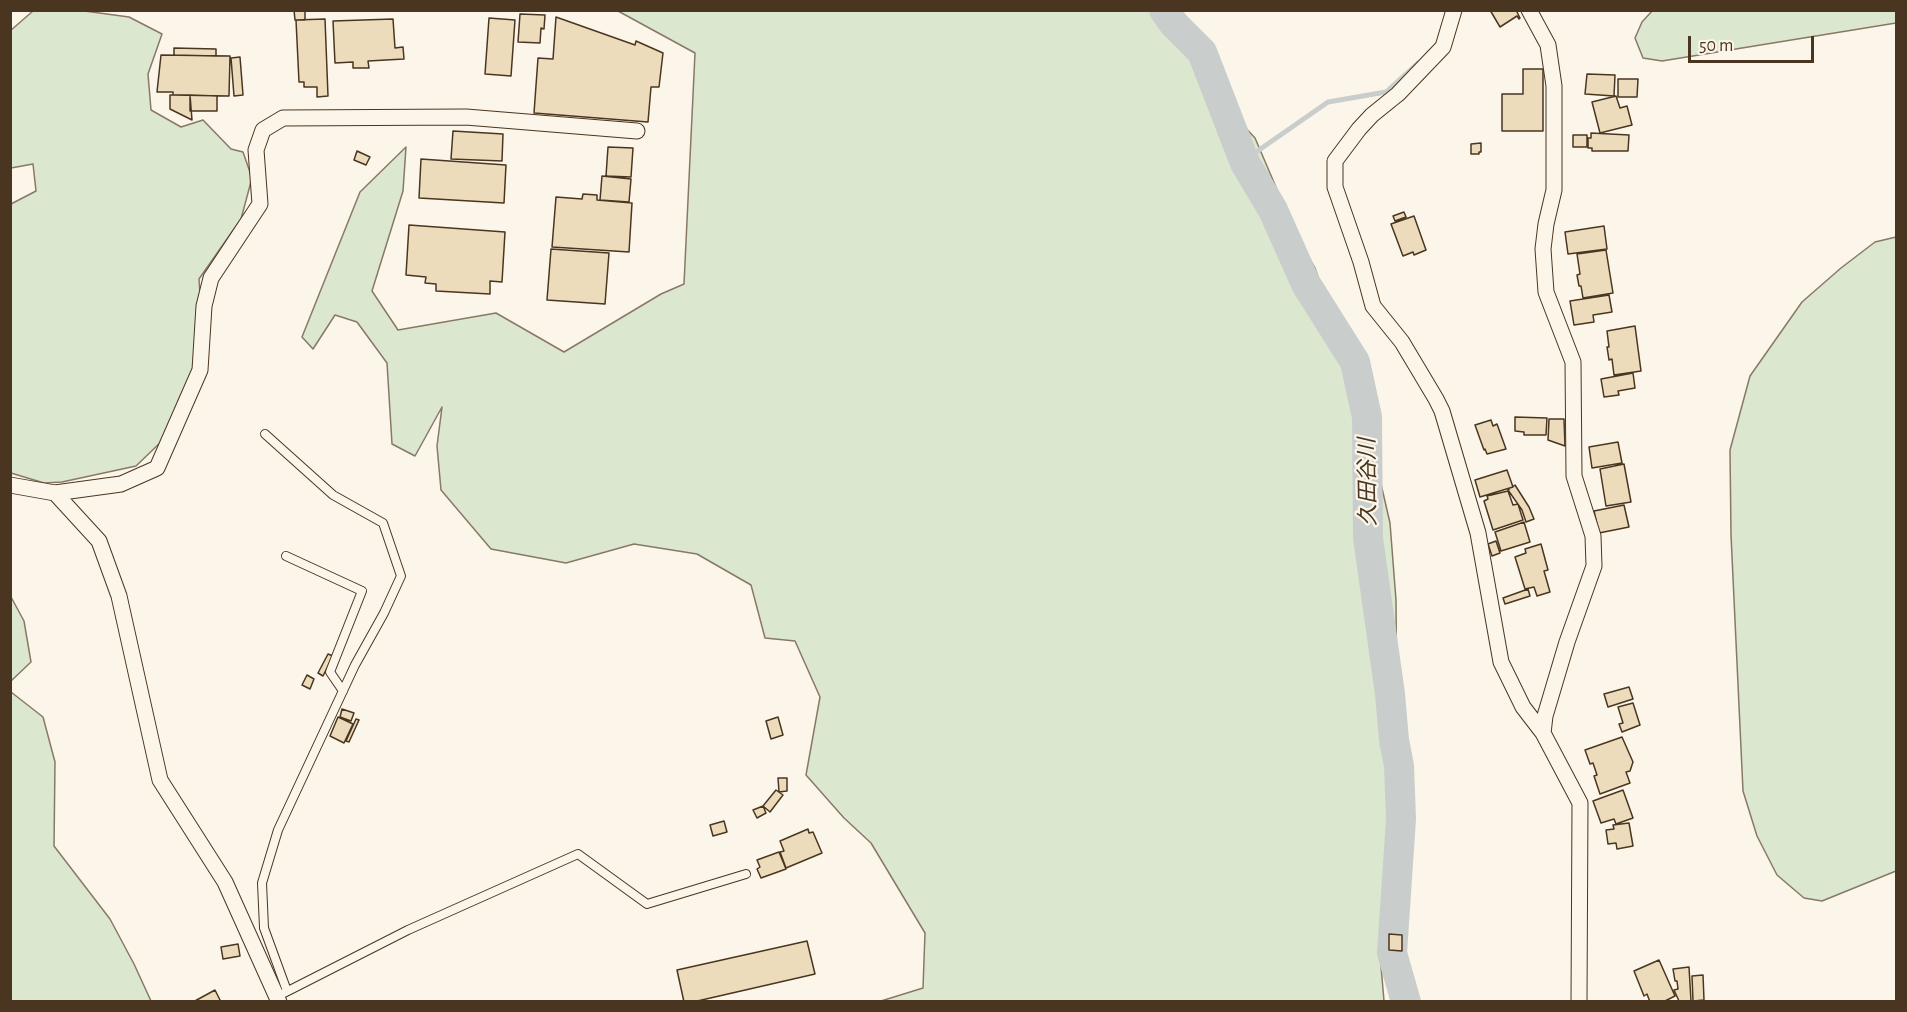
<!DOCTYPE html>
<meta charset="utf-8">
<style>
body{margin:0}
#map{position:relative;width:1907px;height:1012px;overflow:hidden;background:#fbf6e9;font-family:"Alegreya Sans",sans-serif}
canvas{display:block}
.frame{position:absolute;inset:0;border:12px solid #4a3520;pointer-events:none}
.scale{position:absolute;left:1688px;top:36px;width:126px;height:27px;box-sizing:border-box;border:3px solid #4a3520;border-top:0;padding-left:8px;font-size:18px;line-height:21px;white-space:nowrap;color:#4a3520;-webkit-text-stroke:4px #fbf6e9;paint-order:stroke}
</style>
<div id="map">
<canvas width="1907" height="1012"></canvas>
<div class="frame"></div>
<div class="scale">50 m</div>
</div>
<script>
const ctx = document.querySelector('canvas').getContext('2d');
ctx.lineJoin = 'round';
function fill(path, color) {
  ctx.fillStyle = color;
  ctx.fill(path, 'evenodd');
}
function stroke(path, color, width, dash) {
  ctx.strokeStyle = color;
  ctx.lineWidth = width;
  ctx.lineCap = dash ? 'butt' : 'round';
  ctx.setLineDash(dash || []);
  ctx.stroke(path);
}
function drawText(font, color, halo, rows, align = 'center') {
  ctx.font = font + ' "Alegreya Sans","Noto Sans JP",sans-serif';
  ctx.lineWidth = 4.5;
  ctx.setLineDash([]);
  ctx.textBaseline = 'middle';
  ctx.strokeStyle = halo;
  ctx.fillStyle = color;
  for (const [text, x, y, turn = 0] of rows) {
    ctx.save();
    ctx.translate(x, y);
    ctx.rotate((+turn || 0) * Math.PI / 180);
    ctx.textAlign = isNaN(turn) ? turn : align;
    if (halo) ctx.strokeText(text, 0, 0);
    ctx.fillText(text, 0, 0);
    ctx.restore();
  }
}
const green = new Path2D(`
 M77,10L129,17L162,34L148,74L151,110L181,127L203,120L231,149L243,152L252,178L241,219L199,279L202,325L192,375L162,441L136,466L62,482L44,483L11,473V204L36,191L33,164L11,168L10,31L33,11Z
 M1653,10L1896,11V23L1662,61L1643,58L1635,38L1642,22Z
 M618,11H1157L1189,44L1211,84L1241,123L1255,138L1296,234L1315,268L1348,364L1372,445L1390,523L1396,600L1397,730L1381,966L1384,1001H881L923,988L925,933L871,843L844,818L806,775L820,697L795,641L765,638L751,585L697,554L634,544L566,563L491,549L441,490L437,446L442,407L415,456L392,444L387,363L357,322L335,315L313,349L302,337L360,192L406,147L403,191L372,291L398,330L496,313L564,352L661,294L684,284L695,53Z
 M1896,237V871L1822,901L1804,898L1777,875L1757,836L1743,791L1731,535L1730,450L1750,376L1802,302L1841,268L1875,242Z
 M11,597L24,621L31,662L11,681Z
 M11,692L43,717L55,762L54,846L110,919L134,964L151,1001H11Z`);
fill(green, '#dce7d0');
stroke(green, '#887966', 1.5);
stroke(new Path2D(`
 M1245,163L1259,150L1328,102L1386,92L1418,63`), '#c9cecd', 5);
stroke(new Path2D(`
 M1164,10L1174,24L1202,52L1245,163L1273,210L1306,284L1355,362L1367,417L1368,538L1390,694L1394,740L1399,766L1401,819L1392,953L1406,1002`), '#c9cecd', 30);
const building = new Path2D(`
 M294,10H305V20H295Z
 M1490,10H1516L1520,18L1519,19L1517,16L1500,27Z
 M520,14L545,15L544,29L541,28L540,43L518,42Z
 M556,17L635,45L636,41L663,53L659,87H651L648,122L534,113L538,58L553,59Z
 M489,18L515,20L511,76L485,74Z
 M325,19L328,96L317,97V87H304V82H299L296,20Z
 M393,19L395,48L403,47L404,59L368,61L369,68H353V62L335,63L333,21Z
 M174,48L216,49V56L174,55Z
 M161,55L230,56L229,96L173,95V92H157Z
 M240,57L243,95L234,96L231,58Z
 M1523,69H1543V131H1502V94H1523Z
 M1587,74L1615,75L1614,96L1585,94Z
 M1618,79H1638L1637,97H1618Z
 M170,95H190L192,120L170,109Z
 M190,95L217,96V111H190Z
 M1616,96L1620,108L1627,106L1632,125L1600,133L1592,102Z
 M453,131L503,134L502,161L451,159Z
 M1591,133L1629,135L1628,151H1592V148H1588V138H1591Z
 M1573,135H1587V147H1573Z
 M1481,143V152H1479V154H1471V144Z
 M608,147L633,148L631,177L606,176Z
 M357,151L370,157L366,165L354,160Z
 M421,159L506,165L504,203L419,198Z
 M602,176L631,179L629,202L600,200Z
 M583,194L597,195V200L632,203L629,252L552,247L556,197L582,199Z
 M1404,212L1406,217L1395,221L1393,216Z
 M1414,216L1426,250L1414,255L1413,252L1403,256L1391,224Z
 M409,225L505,232L502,282L490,281V294L436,291V284L425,283L426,277L406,275Z
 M1604,226L1607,249L1568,254L1565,232Z
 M551,249L609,253L605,304L547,300Z
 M1606,250L1613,293L1583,298L1581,286H1579L1577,275L1580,274L1577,254Z
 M1609,295L1612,312L1593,315L1594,322L1574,325L1570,301Z
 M1635,326L1641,371L1614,375L1612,359L1609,360L1607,347H1609L1607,331Z
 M1633,373L1635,388L1618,391L1619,395L1604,397L1601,379Z
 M1515,417L1547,418L1546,435H1524V432L1515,431Z
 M1549,419H1564L1565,446L1548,440Z
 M1491,420L1493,426L1497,424L1506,449L1487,454L1485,449L1484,450L1475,425Z
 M1618,442L1622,463L1592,468L1589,447Z
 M1624,464L1631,502L1606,506L1600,469Z
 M1507,470L1513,487L1480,497L1475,480Z
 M1515,485L1529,507L1534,519L1526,522L1522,510L1508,490Z
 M1508,491L1513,505L1518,504L1523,520L1493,530L1484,501L1488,499L1487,496Z
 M1624,505L1629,527L1599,533L1594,511Z
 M1524,522L1530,542L1501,551L1495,532Z
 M1496,541L1500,553L1492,556L1488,544Z
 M1541,544L1548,570L1544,571L1550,592L1537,596L1534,587L1525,589L1515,557L1526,553L1525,549Z
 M1528,589L1530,596L1505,604L1503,598Z
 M328,654L333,656L323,676L318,673Z
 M307,675L314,679L310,689L302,685Z
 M1629,687L1633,699L1608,707L1604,694Z
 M1633,703L1640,725L1622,732L1619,724L1623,723L1618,707Z
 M342,709L354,713L351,721L340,717Z
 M338,717L353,724L344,743L330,736Z
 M778,717L783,735L771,739L766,721Z
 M356,719L359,720L349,742L346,741Z
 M1622,737L1633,762L1630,771L1626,772L1630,783L1600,794L1594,776L1597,775L1593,763L1590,764L1585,750Z
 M778,778H787V791L779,792Z
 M776,790L783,795L770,812L763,806Z
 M1623,790L1633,818L1616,824L1614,819L1601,823L1593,801Z
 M763,806L766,813L757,818L753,810Z
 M724,821L727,832L713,836L710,825Z
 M1629,823L1633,846L1617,849L1616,843L1608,844L1606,830L1614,829L1613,825Z
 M808,829L809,833L813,832L822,853L786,868L780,852L784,851L780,841Z
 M779,852L786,869L761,878L757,869L760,867L757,860Z
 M1389,934L1402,935V951L1389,950Z
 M807,941L815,974L693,1002H684L677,970Z
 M238,944L240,956L223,959L221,947Z
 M1659,960L1675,996L1663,1002H1650L1647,994L1644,996L1634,971Z
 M1689,967L1691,1001H1679L1674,990L1678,989L1677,981H1675L1673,969Z
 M1703,975L1704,1000L1693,1001L1692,976Z
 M215,990L221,1002H193Z`);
fill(building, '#ecdcbc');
stroke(building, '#4a3520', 1.5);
const service = new Path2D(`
 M265,434L333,495L383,523L401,576L384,613L355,665L278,830L262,883L264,928L287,991
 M286,556L362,591L330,672L343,691
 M284,993L408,930L578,854L647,904L746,874`);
const minor = new Path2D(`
 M1454,10L1443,47L1398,94L1372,115L1359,129L1335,161V187L1361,262L1373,306L1402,342L1436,399L1442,411L1478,533L1501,662L1523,707L1543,733L1580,803L1579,1002
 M1529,10L1548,45L1554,86V190L1546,224L1543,249L1546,292L1573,362L1574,476L1593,536L1594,566L1567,642L1545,716L1543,733
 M10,485L55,493L121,484L157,468L200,370L204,306L211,278L260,204L256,150L263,130L283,118L466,117L637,131
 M55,493L99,541L119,596L160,780L225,882L279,1002`);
stroke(service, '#4a3520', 10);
stroke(minor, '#4a3520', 17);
stroke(service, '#fbf6e9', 8);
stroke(minor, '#fbf6e9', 15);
drawText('italic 22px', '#4a3520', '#fbf6e9', [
 ["久田谷川",1368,482,-91]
]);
</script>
